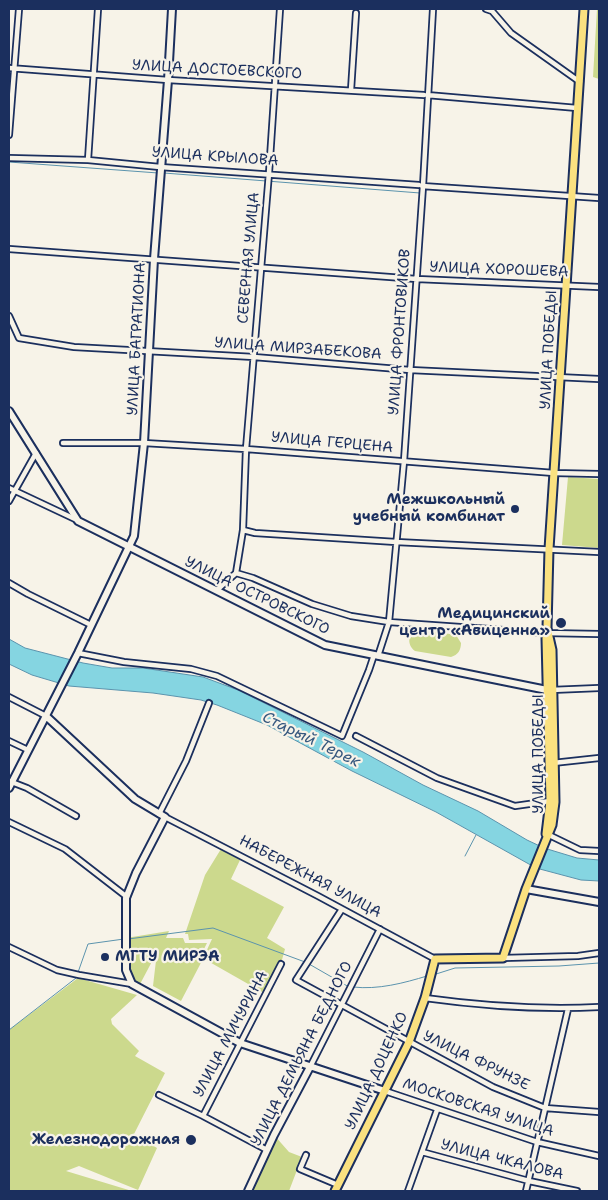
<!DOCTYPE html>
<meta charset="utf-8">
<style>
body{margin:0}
#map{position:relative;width:608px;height:1200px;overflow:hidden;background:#f7f3e8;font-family:"Shantell Sans",sans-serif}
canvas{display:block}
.frame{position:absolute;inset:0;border:10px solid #1b2f5e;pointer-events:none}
</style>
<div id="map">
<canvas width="608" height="1200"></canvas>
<div class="frame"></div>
</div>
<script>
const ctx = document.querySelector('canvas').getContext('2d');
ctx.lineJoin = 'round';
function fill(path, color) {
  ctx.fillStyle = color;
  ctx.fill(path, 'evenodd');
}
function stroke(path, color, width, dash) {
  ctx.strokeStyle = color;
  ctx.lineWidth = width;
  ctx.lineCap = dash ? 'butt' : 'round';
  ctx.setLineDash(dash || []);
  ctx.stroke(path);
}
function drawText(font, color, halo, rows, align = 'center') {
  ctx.font = font + ' "Shantell Sans",sans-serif';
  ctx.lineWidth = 4.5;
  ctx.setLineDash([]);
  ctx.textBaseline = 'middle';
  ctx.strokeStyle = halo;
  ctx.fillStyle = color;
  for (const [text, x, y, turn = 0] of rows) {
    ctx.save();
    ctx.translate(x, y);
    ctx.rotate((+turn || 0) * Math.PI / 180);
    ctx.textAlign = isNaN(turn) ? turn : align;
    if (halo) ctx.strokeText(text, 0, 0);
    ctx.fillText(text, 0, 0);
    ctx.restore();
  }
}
fill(new Path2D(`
 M597,9H599V79L593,77Z
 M568,477L599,479V548L562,545Z
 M419,629L456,635L461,643C461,650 458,655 451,657L415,651C406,644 408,633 419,629Z
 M221,849L240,860L231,879L284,907L267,938L285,949L280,967L264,993L206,960L208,955L206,952L212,939L189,940L188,934H185L205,875Z
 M169,931L166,938H183L185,943H207L201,955L204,957L181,1001L153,986L157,952L139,986C123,977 127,955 126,938Z
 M78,978L137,995L111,1019L112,1024L139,1051L135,1056L165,1073L134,1134L157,1148L138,1190L79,1166L66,1171L132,1191H9V1030Z
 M274,1135L289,1152L302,1157L289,1191H248Z`), '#ccd98d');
const water = new Path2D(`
 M9,639L25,648L83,663L112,668H143L203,677L238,690L363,752L423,785L478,811L527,840L544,848L577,858L599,860V881L581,880L536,868L436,812L352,771L267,725L217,705L201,700L153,693L69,686L32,675L9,664Z`);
fill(water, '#85d5e1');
stroke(water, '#5b93ad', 1);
stroke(new Path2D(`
 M9,162L158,173
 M164,173L420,193V192
 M465,856L476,835
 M128,939L213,928L305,962
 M309,964L349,987
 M433,975L455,968L559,966L599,963
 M353,987C378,990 404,983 427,976
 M9,1030L76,978L88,944L124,939`), '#5b93ad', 1);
const street = new Path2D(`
 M486,9L492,11L511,33L580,82
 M9,68L168,80L424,95
 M351,90L356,13
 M427,95L577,108
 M9,135L19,9
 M9,158L88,160L160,167L419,185
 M88,160L98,9
 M422,186L599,198
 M9,249L417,279L599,287
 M9,316L19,338L74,347L254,357L410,370L599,379
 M63,443H144L246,449L554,473L599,474
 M9,488L77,520
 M9,501L36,453
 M243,530L255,533L396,542L599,552
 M236,573L253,578L312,604L351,616L389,622L546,633L599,634
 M9,583L28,594L91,625
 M217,590L236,573L243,530L246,449L269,173L280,9
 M78,653L124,662L191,669L217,676L342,736L369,670L374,655
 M378,656L389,622L404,461L423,186L433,9
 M551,690L599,688
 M9,697L46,716
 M356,736L437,778L515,806L550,801
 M9,741L28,750
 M553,763L599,758
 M9,781L27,788L76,816
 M159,814L186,761L209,703
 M165,817L318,896L435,959
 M9,822L65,849L127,897
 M547,834L580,850L599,851
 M342,909L296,980L493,1087L545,1108L599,1112
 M9,947L57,970L79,975L132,984
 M503,958L578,956L599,953
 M425,998C483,1006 541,1010 599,1007
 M310,1067L380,929
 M385,1091L537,1142L599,1156
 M159,1095L203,1116L267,1150
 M203,1116L281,964
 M422,1152L529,1181L577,1191
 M306,1155L300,1169L338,1185
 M408,1191L437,1110
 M526,1191L568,1009`);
const secondary = new Path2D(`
 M9,411L78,521L325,645L547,690
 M46,716L135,799L165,817L136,873L126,898V970L132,984L240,1043L385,1091
 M9,788L78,653L134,536L144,443L154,259L168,80L172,9
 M526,889L599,902
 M248,1191L274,1135L310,1067`);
const primary = new Path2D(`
 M546,834L550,801L546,638
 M335,1191L409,1042L425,998L435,959L503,958L526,889L552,825L555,802L552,650L547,628L549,549L584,9`);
stroke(street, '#1b2f5e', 8);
stroke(secondary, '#1b2f5e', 10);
stroke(primary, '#1b2f5e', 11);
stroke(street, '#f7f3e8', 4.5);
stroke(secondary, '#f7f3e8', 6);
stroke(primary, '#fae180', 7);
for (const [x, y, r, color] of [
 [515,509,5,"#1b2f5e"],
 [561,623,6,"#1b2f5e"],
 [105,957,5,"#1b2f5e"],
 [191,1140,6,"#1b2f5e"]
]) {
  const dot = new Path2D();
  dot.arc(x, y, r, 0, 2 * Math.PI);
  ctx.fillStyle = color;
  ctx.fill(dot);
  stroke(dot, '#f7f3e8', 2);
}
drawText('15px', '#1b2f5e', '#f7f3e8', [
 ["УЛИЦА ДОСТОЕВСКОГО",217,70,3],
 ["УЛИЦА КРЫЛОВА",215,157,4],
 ["СЕВЕРНАЯ УЛИЦА",249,258,-85],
 ["УЛИЦА ХОРОШЕВА",499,270,2],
 ["УЛИЦА ФРОНТОВИКОВ",400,332,-86],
 ["УЛИЦА БАГРАТИОНА",137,339,-87],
 ["УЛИЦА МИРЗАБЕКОВА",298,349,4],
 ["УЛИЦА ПОБЕДЫ",549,350,-87],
 ["УЛИЦА ГЕРЦЕНА",332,443,5],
 ["УЛИЦА ОСТРОВСКОГО",257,596,26],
 ["УЛИЦА ПОБЕДЫ",539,754,-90],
 ["НАБЕРЕЖНАЯ УЛИЦА",310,877,28],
 ["УЛИЦА МИЧУРИНА",231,1034,-62],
 ["УЛИЦА ДЕМЬЯНА БЕДНОГО",302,1054,-63],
 ["УЛИЦА ФРУНЗЕ",476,1061,26],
 ["УЛИЦА ДОЦЕНКО",377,1071,-65],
 ["МОСКОВСКАЯ УЛИЦА",478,1108,18],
 ["УЛИЦА ЧКАЛОВА",502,1160,14]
]);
drawText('bold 15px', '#1b2f5e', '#f7f3e8', [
 ["Межшкольный",505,500],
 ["учебный комбинат",505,517],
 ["Медицинский",550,614],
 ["центр «Авиценна»",550,631],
 ["МГТУ МИРЭА",115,957,"left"],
 ["Железнодорожная",180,1140]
], 'right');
drawText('italic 16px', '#36587f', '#f7f3e8', [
 ["Старый Терек",311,740,26]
]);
</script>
